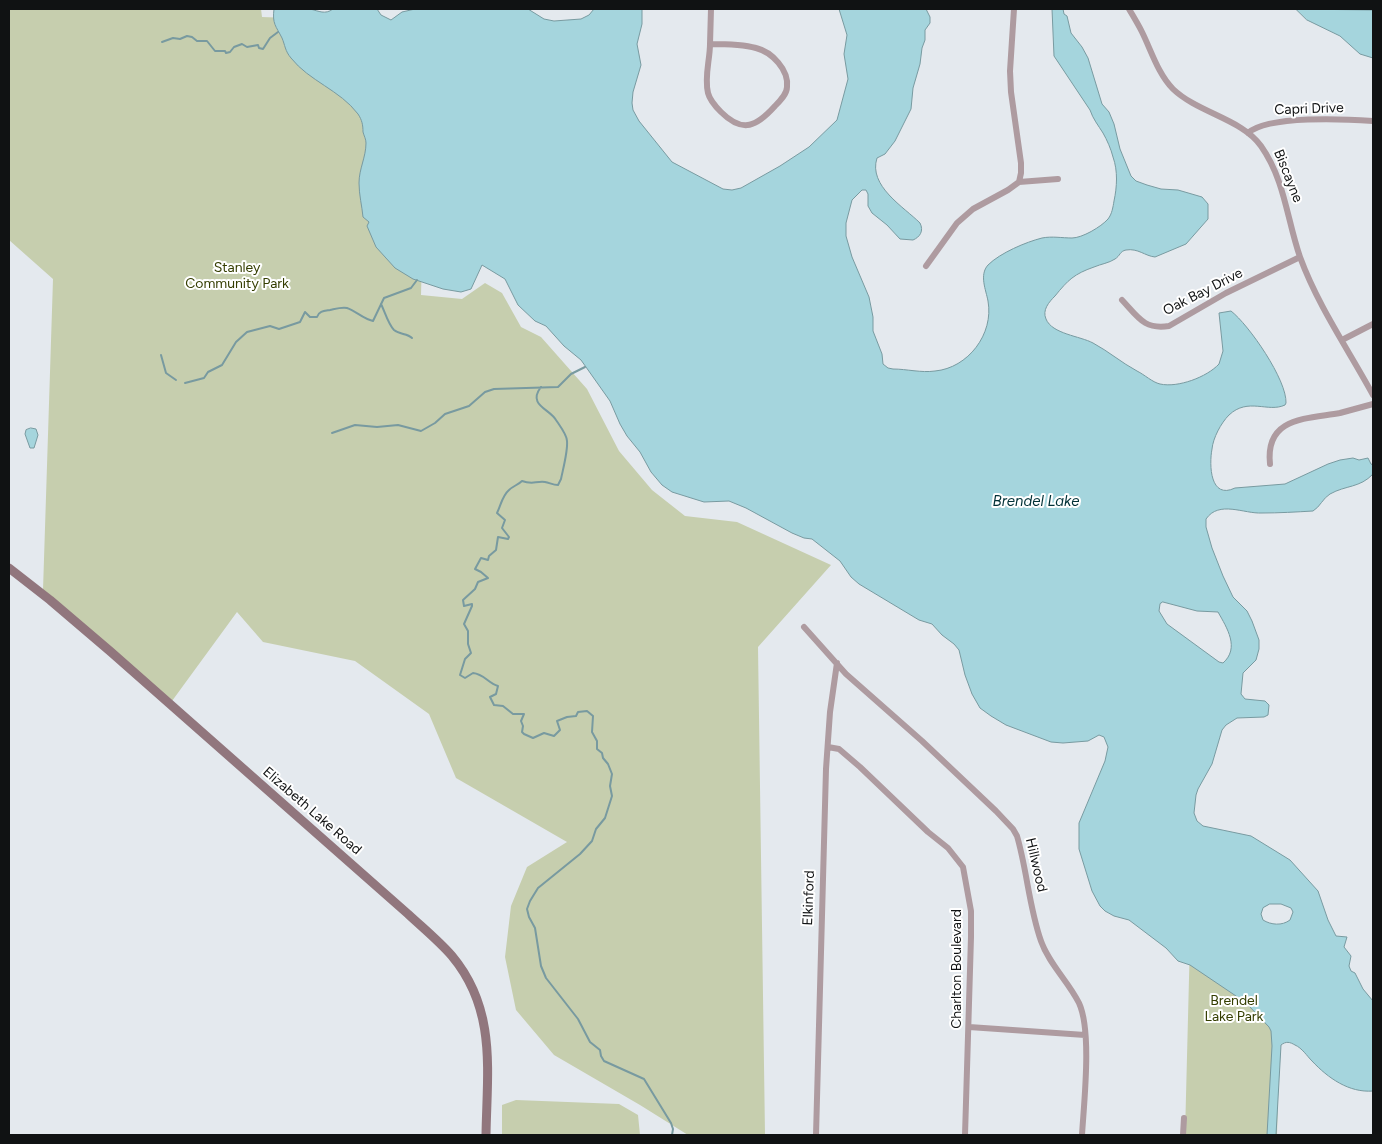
<!DOCTYPE html>
<style>
body{margin:0}
#map{position:relative;width:1382px;height:1144px;overflow:hidden;background:#e4e9ee;font-family:Figtree,sans-serif}
canvas{display:block}
.frame{position:absolute;inset:0;border:10px solid #101213;pointer-events:none}
</style>
<div id="map">
<canvas width="1382" height="1144"></canvas>
<div class="frame"></div>
</div>
<script>
const ctx = document.querySelector('canvas').getContext('2d');
ctx.lineJoin = 'round';
function fill(path, color) {
  ctx.fillStyle = color;
  ctx.fill(path, 'evenodd');
}
function stroke(path, color, width, dash) {
  ctx.strokeStyle = color;
  ctx.lineWidth = width;
  ctx.lineCap = dash ? 'butt' : 'round';
  ctx.setLineDash(dash || []);
  ctx.stroke(path);
}
function drawText(font, color, halo, rows, align = 'center') {
  ctx.font = font + ' Figtree,sans-serif';
  ctx.lineWidth = 4;
  ctx.setLineDash([]);
  ctx.textBaseline = 'middle';
  ctx.strokeStyle = halo;
  ctx.fillStyle = color;
  for (const [text, x, y, turn = 0] of rows) {
    ctx.save();
    ctx.translate(x, y);
    ctx.rotate((+turn || 0) * Math.PI / 180);
    ctx.textAlign = isNaN(turn) ? turn : align;
    if (halo) ctx.strokeText(text, 0, 0);
    ctx.fillText(text, 0, 0);
    ctx.restore();
  }
}
fill(new Path2D(`
 M9,9H261L262,17L428,23L421,295L462,299L485,283L502,293L521,327L541,337L587,389L619,451L652,490L685,516L737,522L831,565L758,647L765,1135H688L640,1105L554,1055L516,1010L505,957L511,906L527,867L567,842L456,778L429,714L355,661L263,642L237,612L172,701L43,590L53,279L9,240Z
 M1190,939L1282,943L1277,1135H1185Z
 M516,1100L619,1104L638,1115L640,1135H502V1105Z`), '#c6ceae');
const water = new Path2D(`
 M274,9C284,8 300,7 310,9C319,11 325,15 333,9H377L381,15L391,20L402,12L415,9H528L544,19L554,21L581,19L589,15L594,9H642V24L637,44L641,65L633,92L632,103L633,110L639,121L672,162L723,189L732,190L741,188L780,166L809,147L837,120L848,79L844,54L847,35L839,9H926L930,17V23L925,30V40L922,48L920,64L913,88L911,109L895,141L885,154L877,158C868,186 904,207 920,223C924,231 920,237 913,240L900,239L887,225L872,213L868,206V194L866,190H862L852,200L846,223V236L852,257L869,297L873,317V331L882,354L883,364L888,368L893,369C907,369 921,373 935,371C968,368 994,334 988,301C986,290 979,275 988,265C1000,253 1026,242 1042,238C1052,236 1062,238 1072,238C1082,238 1101,227 1108,219C1112,214 1113,207 1114,201C1117,187 1118,171 1113,157C1111,149 1107,140 1103,133C1098,125 1093,119 1090,110L1054,56L1052,9H1063L1064,14L1067,16L1071,33L1082,47L1088,58L1102,104L1109,112L1114,124L1120,149L1131,176L1136,181L1147,185L1161,189L1178,190L1202,197L1208,204V219L1186,244L1155,257C1145,256 1138,248 1126,250C1120,251 1120,256 1115,259C1109,263 1101,264 1094,267C1074,274 1068,280 1055,296C1049,302 1042,310 1046,319C1052,334 1080,336 1093,343C1108,351 1122,363 1137,371C1145,375 1152,382 1160,384C1178,388 1207,377 1219,364L1223,351L1219,313L1231,311C1249,325 1287,380 1286,403L1285,405C1268,413 1248,397 1229,415C1221,423 1213,438 1212,449C1209,465 1210,500 1235,488L1285,484L1328,464L1340,460L1353,458L1359,460L1368,458L1371,464L1373,465V474C1360,488 1346,485 1330,494C1323,498 1320,507 1313,511C1296,512 1279,513 1262,513C1244,514 1219,500 1206,519V527L1212,548L1223,576L1233,597L1247,611L1252,621L1259,640V649L1256,660L1243,673L1241,694L1245,699L1265,701L1269,705L1268,715L1264,717L1237,718L1226,725L1222,730L1212,764L1198,789L1196,795L1194,813L1197,821L1203,826L1251,836L1290,860L1318,891L1328,920L1336,936L1347,937L1344,947L1351,956L1349,966L1351,971L1355,973L1363,989L1373,1001V1091C1349,1093 1328,1078 1312,1061C1307,1056 1302,1048 1295,1045C1290,1042 1286,1041 1281,1045L1276,1135H1267L1272,1046L1271,1031L1269,1027L1249,1006L1236,996L1190,965L1178,961L1166,948L1129,920L1114,916L1105,911L1100,906L1092,891L1079,849V823L1105,761L1108,747L1104,737L1099,735L1088,741L1063,743L1051,742L1006,725L991,716L980,708L972,694L965,675L959,650L954,644L942,635L932,624L919,620L859,584L851,577L840,561L812,539L804,538L792,533L746,508L729,501L704,502L672,492L662,485L651,472L640,452L627,436L620,424L610,401L581,360L564,346L546,326L535,321L518,305L505,279L482,265L471,289L461,292L443,289L413,279L395,268L376,247L367,226L369,222L363,217C362,206 359,195 359,183C359,169 366,157 366,143C366,139 364,136 363,132C363,125 362,120 358,114C340,90 309,81 291,58C285,51 285,45 282,38C276,26 272,24 274,9ZM1163,602L1197,611L1218,612C1227,628 1240,648 1223,663L1219,662L1167,624L1159,611L1160,604ZM1270,904H1281L1291,908L1293,912L1290,920C1282,926 1271,925 1263,920L1261,914L1263,908Z
 M1296,9L1373,10V58L1360,54L1340,36L1307,20Z
 M31,428L36,429L38,435L34,448H30L25,434L26,430Z`);
fill(water, '#a5d5dd');
stroke(water, '#789aa0', 1);
stroke(new Path2D(`
 M162,42L173,38L180,39L187,36L192,37L197,41H207L215,51H225L226,53L230,52L234,47L242,44L247,47L258,45L259,48L263,49L270,38L278,32
 M381,304C385,312 388,324 394,330C400,335 407,333 412,338
 M161,355L166,373L176,380
 M185,383L204,378L208,372L222,365L236,342L247,332L270,326L279,329L300,322L305,312L310,317H317C319,311 324,311 330,310C335,309 341,307 347,308C356,311 363,319 373,321L384,298L411,288L417,280
 M541,387C527,405 550,409 556,420C560,426 567,435 567,441C568,451 563,469 561,479L558,485C553,485 550,483 545,482C535,481 533,485 522,481C518,485 513,486 509,490C502,496 501,505 497,513L505,520L502,528L509,537L508,539L498,537L496,550L489,556L488,560L481,558L475,569L481,572L488,578L478,582L475,589L463,600L464,606L472,604V606L464,624L468,631V644L471,653L465,659L460,675L465,678L473,673C484,674 488,683 498,686L496,694L490,697L494,705L503,706L513,714H524L521,721L523,726L522,732L524,734L533,738L544,733L554,736L560,730L557,721L567,717L576,716L578,712L587,711L593,716L592,732L597,741V749L602,753L603,758L608,764L612,774L610,786L612,796L605,818L596,829L592,841L580,854L538,888L530,901L527,909L529,917L535,928L541,966L546,978L578,1019L590,1042L600,1050L601,1056L604,1061L644,1079L671,1123L673,1129L672,1135
 M332,433L355,425L377,427L398,425L421,431L435,423L445,414L469,406L485,392L494,389L558,387L571,374L585,367`), '#789aa0', 2);
stroke(new Path2D(`
 M1014,9L1010,71L1011,92L1021,163V173L1019,182
 M1129,9C1133,16 1138,24 1142,32C1151,50 1158,74 1173,89C1198,113 1242,119 1261,146C1285,180 1287,220 1300,257C1318,306 1348,349 1373,395
 M710,44C725,44 742,44 756,48C772,52 789,70 787,87C787,94 780,101 775,106C757,126 743,134 721,112C716,107 710,101 708,93C704,77 710,60 710,44Z
 M710,44L711,9
 M1248,133C1268,115 1346,119 1373,121
 M926,266L957,223L973,209L1008,190L1019,182L1058,179
 M1122,300C1138,317 1144,330 1169,326L1226,293L1300,257
 M1342,340L1373,324
 M1270,464C1265,417 1306,419 1340,413C1351,410 1362,407 1373,404
 M804,627L846,674L922,741L996,811L1013,829L1017,836C1027,870 1029,907 1041,941C1049,964 1068,981 1079,1003C1092,1031 1084,1102 1082,1135
 M828,747L839,749L860,767L928,832L948,848L963,867L971,911V937L965,1135
 M969,1027L1085,1035
 M816,1135L826,769L830,712L837,663
 M1183,1135L1184,1118`), '#ae9ba0', 6);
stroke(new Path2D(`
 M9,568L50,600L111,652L408,914C423,928 439,941 452,956C497,1010 487,1071 486,1135`), '#91767d', 9);
drawText('14px', '#101213', '#fff', [
 ["Capri Drive",1309,109,-2],
 ["Biscayne",1288,176,68],
 ["Oak Bay Drive",1203,292,-27],
 ["Elizabeth Lake Road",312,811,41],
 ["Hillwood",1036,865,77],
 ["Elkinford",809,898,-88],
 ["Charlton Boulevard",957,969,-90]
]);
drawText('14px', '#343d00', '#fff', [
 ["Stanley",237,268],
 ["Community Park",237,284],
 ["Brendel",1234,1001],
 ["Lake Park",1234,1017]
]);
drawText('italic 15px', '#013137', '#fff', [
 ["Brendel Lake",1036,502]
]);
</script>
